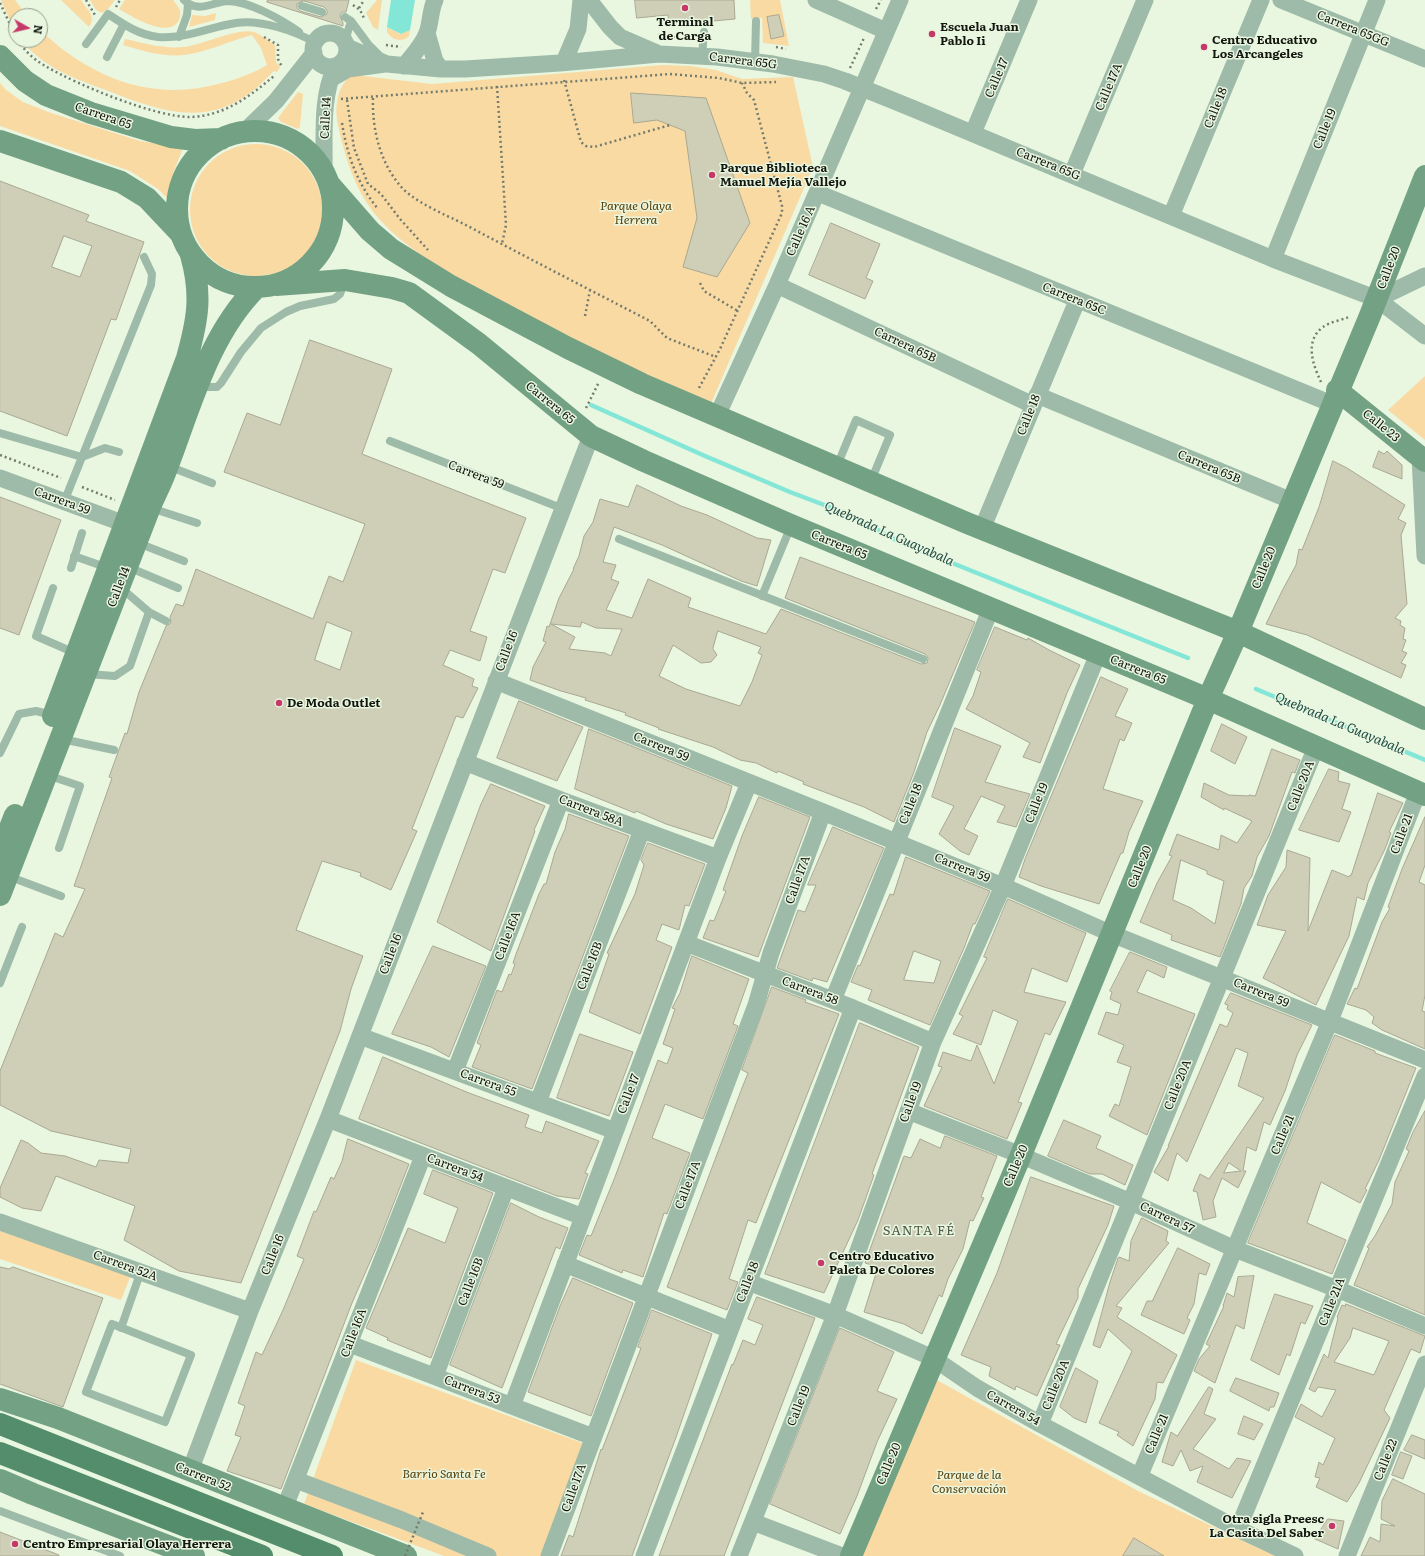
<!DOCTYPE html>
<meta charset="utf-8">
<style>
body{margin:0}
#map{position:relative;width:1425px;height:1556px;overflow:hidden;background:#e9f6e0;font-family:Literata,serif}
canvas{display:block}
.north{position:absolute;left:8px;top:8px;width:40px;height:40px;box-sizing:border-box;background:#e9f6e0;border:1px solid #939d8d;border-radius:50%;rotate:98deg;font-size:11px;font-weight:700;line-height:16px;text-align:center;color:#131710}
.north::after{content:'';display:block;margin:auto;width:14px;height:18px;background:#c53868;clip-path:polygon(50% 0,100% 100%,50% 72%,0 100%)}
</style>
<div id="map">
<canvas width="1425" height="1556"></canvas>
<div class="north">N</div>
</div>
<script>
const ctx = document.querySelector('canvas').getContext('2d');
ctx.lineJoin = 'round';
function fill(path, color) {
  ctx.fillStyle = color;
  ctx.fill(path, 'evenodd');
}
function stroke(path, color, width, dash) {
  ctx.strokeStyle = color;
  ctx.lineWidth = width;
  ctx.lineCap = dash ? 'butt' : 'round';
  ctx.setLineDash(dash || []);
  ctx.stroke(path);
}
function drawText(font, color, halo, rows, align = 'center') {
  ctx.font = font + ' Literata,serif';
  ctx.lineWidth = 3;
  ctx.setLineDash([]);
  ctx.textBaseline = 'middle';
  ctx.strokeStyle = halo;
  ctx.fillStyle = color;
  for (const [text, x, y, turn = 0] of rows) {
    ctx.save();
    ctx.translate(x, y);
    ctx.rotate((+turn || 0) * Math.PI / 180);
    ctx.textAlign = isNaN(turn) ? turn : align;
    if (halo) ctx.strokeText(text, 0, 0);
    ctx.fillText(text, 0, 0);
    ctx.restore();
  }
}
fill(new Path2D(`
 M1,0H15L27,16H16V34Z
 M61,0H81C87,10 97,16 89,27Z
 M90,0H115L107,10L102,13L96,10Z
 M125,0H173C178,7 183,11 179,20C169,40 131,16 119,9Z
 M377,0H382L378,30L373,27L366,13Z
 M750,0H780L789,46L763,43L762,18L751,19Z
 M216,13L215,20L189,27L192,15L205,16Z
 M387,27L400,34L410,30L409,36C403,43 391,40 387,32Z
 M40,30C91,78 152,103 222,83C237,79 254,73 267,65L261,48L252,35C229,41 207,52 184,55C163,57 143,51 123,45L125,39C144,43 163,49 183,47C202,45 239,27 254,32C262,35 269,41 275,45L276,62L280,67L277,72L274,71C265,79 257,89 247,95C199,129 151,107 103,89C72,78 42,66 21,40H40Z
 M663,65L690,66L716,70L742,79L793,77L813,167L709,408C631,368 550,330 473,286C438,266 401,246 374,213C354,187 345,157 338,125C334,109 337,82 354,75L432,84Z
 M0,83L6,90L23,102L51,113L140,141L183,148L174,171L168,199L158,189L130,171L0,126Z
 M298,92L303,94L300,127L298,129L281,122L278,118Z
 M190 210a66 66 0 1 1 132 0a66 66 0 1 1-132 0Z
 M1425,376V440L1388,410Z
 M0,1231L131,1275L121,1300L0,1259Z
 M356,1360L585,1444L544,1556H444L304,1504Z
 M933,1378L1138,1491L1275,1556H859Z`), '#fadaa3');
fill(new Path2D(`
 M391,0H415L410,30L401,34L387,27Z`), '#83e6d6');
stroke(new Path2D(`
 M591,405L705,456L790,492L848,514L900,542L1188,658
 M1256,689L1425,760`), '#83e6d6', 4.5);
const building = new Path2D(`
 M268,0H349L346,12H342L340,16L343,23V26L267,2ZM304,1L324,7L327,10V14L321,17L300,11L297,8V4Z
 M635,0H734L735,19L669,25L668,15L637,18Z
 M779,15L784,36L771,39L767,17Z
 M631,93L706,98L750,223L717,277L683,267L697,218L685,131L657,120L634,123Z
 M0,181L89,215L86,221L144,242L116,320L111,319L67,436L0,411ZM64,236L92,246L80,277L52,267Z
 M831,223L880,244L866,278L873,281L865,299L809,275Z
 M310,340L392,369L362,454L526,518L505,573L493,569L470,631L487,637L480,661L450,650L443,665L474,679L472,686L478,688L463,718L456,716L412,829L417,831L391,890L360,876L361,873L322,861L296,930L363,956L351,989L340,1031L241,1283L179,1271L124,1240L135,1206L56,1176L41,1211L22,1208L0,1197V1188L21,1140L28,1143L41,1153L65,1156L96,1167L99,1160L128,1163L131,1149L51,1131L0,1105V1071L55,933L63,937L85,889L74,886L112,778L109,777L125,733L127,734L139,692L166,626L171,623L170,617L176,604L183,606L196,569L313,619L329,576L343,582L365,524L224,472L247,413L280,425ZM327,622L352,632L340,670L315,660Z
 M1379,451L1384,454L1387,451L1402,465V479L1373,467Z
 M1333,461L1347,468L1405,505L1398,519L1406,523L1401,535L1407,604L1395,618L1401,621L1400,625L1405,628L1403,639L1406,640L1402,651L1407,653L1401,663L1406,665L1401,678L1307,635L1266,624L1282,591L1296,565L1299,549L1302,550L1319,507Z
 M637,485L681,506L707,515L757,538L771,540L757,586L741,581L662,545L614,527L603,562L616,565L611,579L619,582L606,610L632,618L648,579L691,598L688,607L766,634L781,609L921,664L927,663L928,658L925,654L785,598L800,557L975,622L939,707L927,732L914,772L894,822L864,807L803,784L804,782L778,771L777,773L756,763L740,760L713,747L658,729L659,728L625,715L626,713L585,700L586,698L561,691L530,680L533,667L546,642L543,641L547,626L549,627L559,598L574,569H573L579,556L584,536L593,522L600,499L628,507ZM582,622L596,628L622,629L611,656L605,653L569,649L575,637L551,624L580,627ZM718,631L761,647L758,653L762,655L752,682L740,706L686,689L659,676L673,645L701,663L711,662L717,655L713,649Z
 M0,497L61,520L19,635L0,628Z
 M995,627L1027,640L1028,638L1049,650L1080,665L1067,693L1040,763L1023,757L1030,743L966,709L973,696L981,672L977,670Z
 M1101,677L1128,689L1115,716L1132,723L1124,741L1120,739L1103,789L1143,801L1129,832L1123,853H1121L1099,904L1041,886L1019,877L1025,859Z
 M519,701L583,727L557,781L497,758Z
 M1222,724L1247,737L1235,764L1211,751Z
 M955,728L1001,746L985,782L1030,794L1016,827L997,822L1005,806L981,796L964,829L978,836L969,855L960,851L939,834L954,806L932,797Z
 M589,729L732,786L726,808L713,839L666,824L636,811L635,813L575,789Z
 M1272,749L1300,760L1295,773L1292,772L1269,836L1257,857L1252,876L1244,888L1241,904L1220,957L1171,940L1172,935L1140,922L1157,883L1172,856L1169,855L1177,834L1219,850L1221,835L1237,843L1252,821L1224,808V810L1201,797L1204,783L1229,795L1249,796V795L1255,796ZM1181,860L1207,871V874L1224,881L1215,924L1191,908L1173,900Z
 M1329,769L1339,772L1338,781L1350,784L1342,809L1351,812L1339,842L1299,830Z
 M491,784L545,806L534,830L535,831L491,951L437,922L481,804Z
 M1378,793L1403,803L1389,832L1391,833L1385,849L1368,883L1364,900L1357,897L1349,936L1316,1005L1263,978L1286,931L1257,925L1268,895L1286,867L1287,850L1310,858L1308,931L1332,870L1349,877L1350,875H1351Z
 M759,797L810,817L758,957L703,938L710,920L714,921L726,891L723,890L742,836Z
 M569,814L629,836L532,1089L472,1067L481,1045L477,1043L497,990L502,992L509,974L511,975L515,964L513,963L516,954L539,894L544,884H546L555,852L565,829Z
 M1425,817V865L1419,882L1425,885V995L1422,1011L1425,1012V1049L1382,1030L1372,1023L1374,1017L1366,1010L1347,1004L1355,988L1357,989L1382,922L1390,908L1388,907L1402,869Z
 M833,827L884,848L827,982L813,978L812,981L777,968L798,910L805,912L816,885H808Z
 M648,843L705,864L689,906L685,905L679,930L662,924L656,940L672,947L640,1034L589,1012L609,954L607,953L635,894L644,865L641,860Z
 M906,857L990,891L975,924H973L964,948L930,1025L868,1000L872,990L851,982L858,965L860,966L890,894L893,895ZM914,951L941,961L934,983L904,980Z
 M1008,899L1086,933L1067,982L1032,968L1024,992L1066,1002L1050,1035L1045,1033L1018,1102L1022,1103L1007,1139L924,1106L942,1067L938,1066L943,1052L971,1061L977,1045L994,1084L1018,1021L993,1010L981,1045L953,1034L963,1016L959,1014L987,958L984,957Z
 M433,946L486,966L449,1057L431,1047L392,1034Z
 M1130,952L1167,967L1164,978L1147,970L1137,992L1195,1014L1147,1135L1109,1116L1115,1104L1119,1106L1131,1067L1117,1062L1124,1045L1098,1034L1106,1012L1118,1015L1121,1004L1110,999L1112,992L1110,991Z
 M692,956L749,979L733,1024L738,1026L703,1119L665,1104L652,1138L690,1153L667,1214L664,1213L643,1277L623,1270L622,1273L579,1255L587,1235L591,1236L615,1177L658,1060L667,1064L673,1048L663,1044L675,1009L672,1008L680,993Z
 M772,987L806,1000L805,1002L839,1014L756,1223L748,1220L729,1279L738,1282L727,1310L667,1287L742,1088L748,1073L742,1070Z
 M1231,993L1312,1025L1297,1055L1285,1091L1270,1125L1264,1122L1256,1151L1247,1147L1243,1171H1246L1238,1188L1222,1178L1213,1201L1216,1217L1203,1220L1197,1192L1193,1191L1200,1174L1209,1179L1264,1098L1238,1086L1248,1053L1236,1048L1187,1162L1177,1153L1168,1181L1154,1172L1169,1146H1168L1220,1024L1227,1027L1233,1013L1227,1009L1228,1005L1225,1004ZM1229,1163L1241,1171L1224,1173Z
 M860,1023L919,1047L872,1174L874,1175L858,1220L824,1293L765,1274Z
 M580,1034L633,1052L609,1116L557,1098Z
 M1335,1035L1375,1051V1053L1416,1068L1379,1160L1365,1189L1367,1190L1360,1203L1321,1182L1307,1223L1346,1240L1332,1274L1248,1243Z
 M383,1057L469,1093L529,1115L525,1127L542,1133L546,1121L599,1141L585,1173L588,1174L579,1199L557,1196L359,1119Z
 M1425,1111V1315L1354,1285L1369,1248L1367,1247L1375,1236L1392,1204L1395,1182L1409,1151L1406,1149L1413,1132Z
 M1064,1120L1101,1136L1096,1148L1133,1165L1125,1185L1102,1174H1090L1048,1156Z
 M945,1136L997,1156L981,1197L984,1198L973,1221L970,1220L963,1249L948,1279L942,1297L939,1295L922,1334L904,1324L864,1312L878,1267L865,1263L904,1156L911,1158L920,1139L940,1148Z
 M348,1139L409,1164L377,1246L352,1303L281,1489L227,1471L241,1437L235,1435L245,1406L238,1403L256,1352L262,1355L283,1310L304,1259L297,1256L314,1211L316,1212L331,1177L334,1179L342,1161Z
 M433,1170L493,1193L431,1358L387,1340L388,1338L366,1328L408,1228L445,1243L458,1208L424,1194Z
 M1031,1177L1114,1206L1108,1225L1078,1289V1298L1056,1344L1060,1345L1037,1396L1016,1386L1015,1390L989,1376L991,1367L961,1355L997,1273Z
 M511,1203L539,1217L568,1228L560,1249L556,1247L502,1388L450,1365Z
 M1142,1218L1168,1231L1166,1241L1169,1243L1116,1306L1122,1308L1117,1317L1177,1355L1163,1383L1157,1382L1155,1399L1133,1446L1117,1435L1119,1432L1099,1423L1132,1351L1108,1329L1100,1348L1093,1345L1110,1282L1118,1258L1119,1257L1129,1261L1131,1241Z
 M1178,1248L1210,1264L1206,1275L1199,1273L1194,1304L1187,1318L1190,1320L1184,1334L1141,1315L1147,1301H1152Z
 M0,1267L9,1269L13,1267L103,1298L63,1407L0,1384Z
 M1254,1276L1244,1329L1236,1325L1215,1383L1194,1371L1199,1359L1210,1346L1206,1344L1224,1306H1223L1227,1293L1234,1297L1238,1277Z
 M573,1278L633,1303L591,1416L528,1392L560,1306Z
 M1275,1294L1313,1306L1305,1324L1301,1322L1290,1356L1287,1354L1279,1375L1251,1360Z
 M757,1297L815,1318L724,1556H659L732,1364L733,1365L743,1340L755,1345L763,1325L748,1319Z
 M1346,1304L1425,1336L1420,1353L1411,1349L1384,1410L1390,1418L1359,1483L1347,1502L1316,1487L1320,1478L1315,1477L1319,1462L1323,1465L1335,1438L1295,1417L1301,1404L1322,1417L1336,1390L1318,1387L1315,1392L1309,1389L1324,1354L1328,1358L1338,1318L1337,1317L1342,1305L1345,1306ZM1353,1328L1389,1341L1374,1375L1334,1362L1350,1338Z
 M652,1310L712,1334L675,1440L632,1556H561L569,1535L573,1537L601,1449L602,1450L641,1348L638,1347Z
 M840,1328L894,1352L877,1391L897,1399L877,1442L857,1496L840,1534L770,1504Z
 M1076,1368L1098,1381L1086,1423L1074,1418L1060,1407Z
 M1236,1378L1279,1393L1274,1407H1270L1269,1411L1230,1391Z
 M1209,1387L1213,1389L1204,1414L1216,1419L1193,1449L1229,1469L1237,1458L1251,1461L1232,1498L1197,1482L1203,1466L1190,1471L1181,1450L1173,1466L1162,1462L1171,1432L1177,1436Z
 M1244,1416L1263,1424L1254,1440L1238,1434Z
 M1412,1435L1425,1440V1459L1404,1450Z
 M1401,1452L1412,1456L1403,1479L1392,1475Z
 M1393,1479L1425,1494V1556H1361L1370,1537L1380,1542L1381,1524L1395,1526L1381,1519L1382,1501Z
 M1328,1519L1344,1521L1338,1549L1315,1539Z
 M0,1532L59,1555V1556H0Z
 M1134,1538L1164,1556H1123Z`);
fill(building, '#cfcfb7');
stroke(building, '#a9a892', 1);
stroke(new Path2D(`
 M86,0L95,15
 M0,3L16,37
 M353,5L360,10L364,18
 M116,7L120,0
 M359,8L364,0
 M876,9L881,0
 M658,35L675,37
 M264,37L278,45V59L282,67
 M18,40C24,51 36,61 47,67C78,85 155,117 190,117C224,116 249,97 274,76
 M386,45L401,47
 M776,47L786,49
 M850,68L864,38
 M564,80L581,142L586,146L594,147L670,125
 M497,86L506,225L502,244
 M373,98C372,127 379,159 398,183C411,201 444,214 464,224C526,257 588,289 650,321L667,338L716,357
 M341,99L670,74L719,78L742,83L776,82
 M347,100L354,148L368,184L381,194L400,219L428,250
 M342,123C347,155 357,183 378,209
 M700,283L704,291L738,311
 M585,316L590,290
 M1321,382C1313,365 1304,341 1323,327C1330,322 1341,320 1349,317
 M699,388L720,349L782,213V206L754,100L747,93L742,83
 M586,408L599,382
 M0,455L61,478
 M82,487L115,500`), '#747c6e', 2.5, [2, 3]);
stroke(new Path2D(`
 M184,0C198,14 212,2 228,1C248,1 283,20 299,32
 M302,6L322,12
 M351,21L368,44L380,56
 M179,37L187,15L188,4
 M345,41L351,21L345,17
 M86,44L108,14C123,24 139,35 158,37C186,39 210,27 236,23C260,19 295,31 316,43
 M702,56L704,32
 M107,57L124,24
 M755,62L756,21
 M198,387H217L221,383L241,352L261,328L286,312L300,306L334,299L340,294L344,283
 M0,433L82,457L105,448L119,452
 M390,441L561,508
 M168,466L212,483
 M837,466L856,420L890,435L871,481
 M64,502L151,285L152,274L144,257
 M151,508L197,523
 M619,539L923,659
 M138,543L184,561
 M74,556L108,568
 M128,567L178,588
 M71,568L82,533
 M120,587L149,612L166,621
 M53,588L36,636L75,653
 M762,596L791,526
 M87,674L115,676L130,666L149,612
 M62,739L114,750
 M0,753L19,714L36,711L52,715
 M47,775L80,786L59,848
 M8,876L61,896
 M0,983L22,927
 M112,1324L191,1355L165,1422L86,1392Z
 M121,1328L141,1271
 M0,1511L120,1556`), '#9dbba8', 8);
stroke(new Path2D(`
 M589,0L610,27L620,37L657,53
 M816,0L886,31
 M1281,0L1425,59
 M427,33L435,61L441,69
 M313 50a17 17 0 1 1 34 0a17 17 0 1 1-34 0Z
 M347,47L387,64L441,69H465L560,63L659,54L717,57L773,64L824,74L845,81L914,109L1273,259L1377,299L1425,336
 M564,62L578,29L581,0
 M404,66C412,56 422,46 427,33C431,22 430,11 435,0
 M332,78L348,69L385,64
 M244,132L276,101L314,53
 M973,133L1029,0
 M324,172C325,139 320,97 336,66
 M1072,174L1145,0
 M818,193L1332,404
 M1171,216L1261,0
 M1273,259L1377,0
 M777,285L1033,405
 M1377,299L1425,276
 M1037,395L1292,501
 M717,416L777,285L900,0
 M1420,457L1425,556
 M0,478L125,524
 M982,529L1077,301
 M496,681L823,812L1003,886L1112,934L1425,1060
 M465,762L561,800L718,858
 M686,943L853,1008L933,1042
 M833,1000L991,608
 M360,1036L615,1131
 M455,1071L561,800
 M538,1102L642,830
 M908,1111L1013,1152L1131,1202L1235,1249L1337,1289L1425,1326
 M328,1119L583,1217
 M0,1222L250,1311
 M565,1264L730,1330
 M748,1282L835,1315L933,1358L977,1388L1040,1424L1238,1529L1295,1556
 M350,1344L593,1437
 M435,1376L506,1188
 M512,1406L718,858L749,783
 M1040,1424L1316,747
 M190,1471L250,1311L328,1119L591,436
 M1140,1475L1330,1021L1418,792
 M296,1480L402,1520L488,1556
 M284,1509L423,1156
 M753,1522L842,1556
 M1238,1529L1425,1076
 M549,1556L756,1005L771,953L823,812
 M644,1556L853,1008
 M739,1556L835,1315L933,1042L1003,886L1098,654
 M1347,1556L1425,1364`), '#9dbba8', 17);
stroke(new Path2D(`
 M0,56L25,81L46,95L91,113L171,137L195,140L221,139
 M177 209a78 78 0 1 1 156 0a78 78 0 1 1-156 0Z
 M0,141L121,182L147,198L181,234
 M329,184L370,231L391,249L451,286L568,348L642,384L967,523L1238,632L1425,719
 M276,285L345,280L392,288L409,293L479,344L591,436L644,461L791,525L1208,699L1425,795
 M1337,390L1425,461
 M53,716L187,358C198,319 202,294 191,255
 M0,853L15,815
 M0,895L150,507C156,493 163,480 168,465C191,405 209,335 256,288
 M0,1399L58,1418L406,1556
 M0,1480L33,1494L194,1556
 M851,1556L1021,1155L1208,699L1238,632L1369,318L1425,176`), '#73a184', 22);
stroke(new Path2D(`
 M0,1424L332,1556
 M0,1453L262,1556`), '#538d6b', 22);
stroke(new Path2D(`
 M405,1556L423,1512`), '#747c6e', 2.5, [2, 3]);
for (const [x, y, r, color] of [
 [685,8,4,"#c53868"],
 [932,34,4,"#c53868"],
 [1204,47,4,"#c53868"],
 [712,175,4,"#c53868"],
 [279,703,4,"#c53868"],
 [821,1263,4,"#c53868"],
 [1332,1526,4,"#c53868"],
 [15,1544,4,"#c53868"]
]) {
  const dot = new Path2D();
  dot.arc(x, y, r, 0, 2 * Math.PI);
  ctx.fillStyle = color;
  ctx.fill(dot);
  stroke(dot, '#e9f6e0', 1.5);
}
drawText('bold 12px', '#131710', '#e9f6e0', [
 ["Terminal",685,22,"center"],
 ["de Carga",685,36,"center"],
 ["Escuela Juan",940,27],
 ["Pablo Ii",940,41],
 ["Centro Educativo",1212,40],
 ["Los Arcangeles",1212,54],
 ["Parque Biblioteca",720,168],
 ["Manuel Mejía Vallejo",720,182],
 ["De Moda Outlet",287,703],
 ["Centro Educativo",829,1256],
 ["Paleta De Colores",829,1270],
 ["Otra sigla Preesc",1324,1519,"right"],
 ["La Casita Del Saber",1324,1533,"right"],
 ["Centro Empresarial Olaya Herrera",23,1544]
], 'left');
drawText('12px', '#131710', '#e9f6e0', [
 ["Carrera 65GG",1353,29,22],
 ["Carrera 65G",743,61,7],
 ["Calle 17",997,78,-67],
 ["Calle 17A",1109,87,-67],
 ["Calle 18",1216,108,-68],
 ["Carrera 65",103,116,19],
 ["Calle 14",326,118,-87],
 ["Calle 19",1325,129,-68],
 ["Carrera 65G",1048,164,22],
 ["Calle 16 A",801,231,-66],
 ["Calle 20",1389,268,-69],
 ["Carrera 65C",1074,299,22],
 ["Carrera 65B",905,345,25],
 ["Carrera 65",550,403,39],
 ["Calle 18",1029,415,-68],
 ["Calle 23",1381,426,39],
 ["Carrera 65B",1209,467,23],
 ["Carrera 59",476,475,21],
 ["Carrera 59",62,501,20],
 ["Carrera 65",839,545,22],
 ["Calle 20",1264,568,-68],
 ["Calle 14",119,587,-69],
 ["Calle 16",507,651,-69],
 ["Carrera 65",1138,670,22],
 ["Carrera 59",661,747,22],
 ["Calle 20A",1301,786,-68],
 ["Calle 19",1037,803,-68],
 ["Calle 18",911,804,-68],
 ["Carrera 58A",591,811,21],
 ["Calle 21",1402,834,-69],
 ["Calle 20",1140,867,-68],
 ["Carrera 59",962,868,22],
 ["Calle 17A",798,880,-70],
 ["Calle 16A",508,936,-69],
 ["Calle 16",391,954,-69],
 ["Calle 16B",590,966,-69],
 ["Carrera 58",810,991,21],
 ["Carrera 59",1261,993,22],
 ["Carrera 55",488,1083,20],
 ["Calle 20A",1178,1085,-68],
 ["Calle 17",629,1094,-69],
 ["Calle 19",911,1102,-70],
 ["Calle 21",1283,1135,-67],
 ["Calle 20",1016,1166,-67],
 ["Carrera 54",455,1168,21],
 ["Calle 17A",688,1185,-69],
 ["Carrera 57",1167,1218,25],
 ["Calle 16",273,1255,-68],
 ["Carrera 52A",125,1266,20],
 ["Calle 16B",471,1282,-69],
 ["Calle 18",748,1282,-69],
 ["Calle 21A",1332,1302,-68],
 ["Calle 16A",354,1333,-69],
 ["Calle 20A",1056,1385,-68],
 ["Carrera 53",472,1390,21],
 ["Calle 19",799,1406,-68],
 ["Carrera 54",1013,1408,29],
 ["Calle 21",1157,1434,-67],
 ["Calle 22",1386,1460,-68],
 ["Calle 20",889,1464,-67],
 ["Carrera 52",203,1477,22],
 ["Calle 17A",574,1488,-70]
]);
drawText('italic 12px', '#5a4008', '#e9f6e0', [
 ["Parque Olaya",636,206],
 ["Herrera",636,220],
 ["Barrio Santa Fe",444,1474],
 ["Parque de la",969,1475],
 ["Conservación",969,1489]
]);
drawText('italic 13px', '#1d4a43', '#e9f6e0', [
 ["Quebrada La Guayabala",889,534,24],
 ["Quebrada La Guayabala",1340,724,23]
]);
ctx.letterSpacing = '1px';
drawText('13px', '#515b49', '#e9f6e0', [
 ["SANTA FÉ",919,1231]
]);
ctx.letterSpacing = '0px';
</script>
